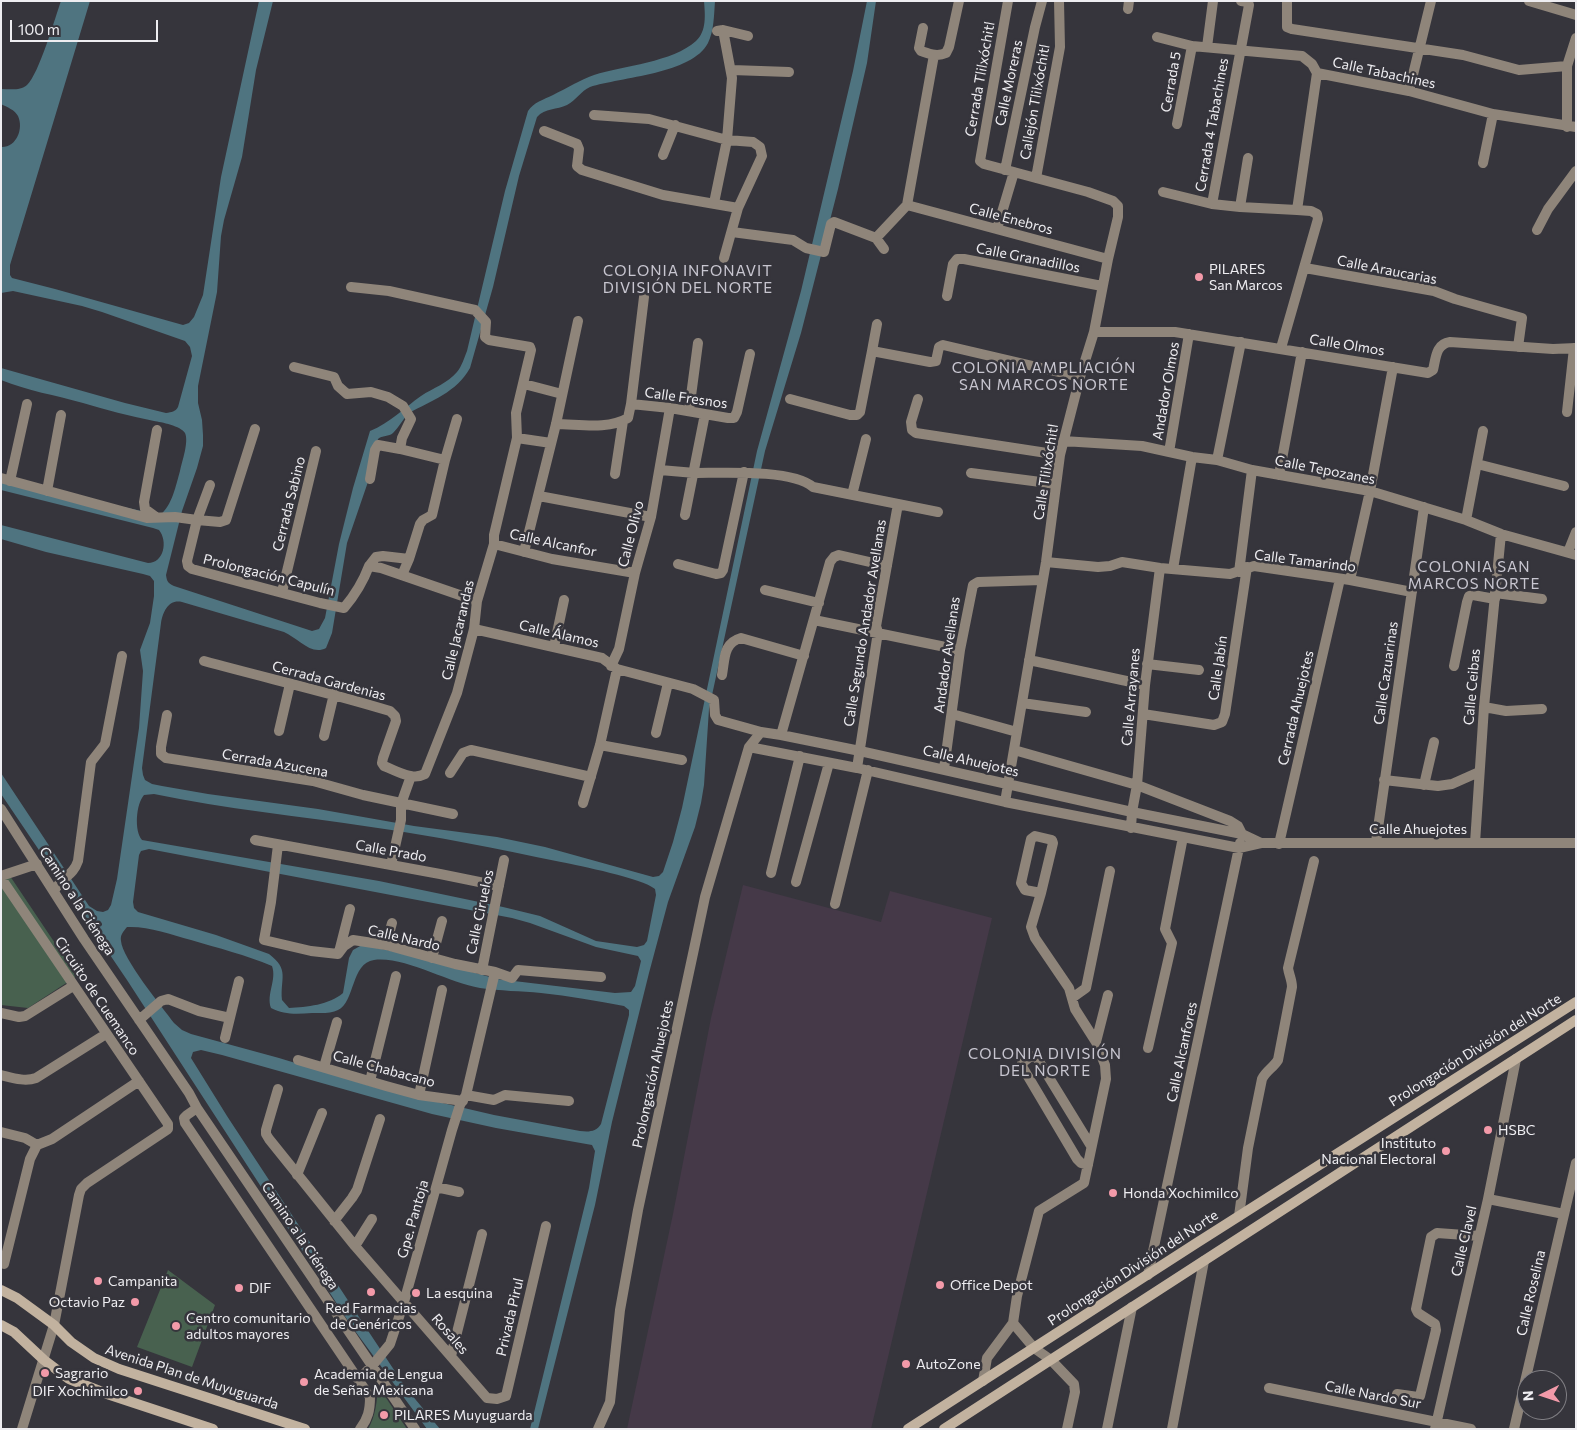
<!DOCTYPE html>
<meta charset="utf-8">
<style>
body{margin:0}
#map{position:relative;width:1577px;height:1430px;overflow:hidden;background:#36353c;font-family:Commissioner,sans-serif}
canvas{display:block}
.frame{position:absolute;inset:0;border:2px solid #eeedf1;pointer-events:none}
.north{position:absolute;left:1517px;top:1370px;width:50px;height:50px;box-sizing:border-box;background:#36353c;border:1px solid #807f84;border-radius:50%;rotate:266deg;font-size:14px;font-weight:700;line-height:20px;text-align:center;color:#eeedf1}
.north::after{content:'';display:block;margin:auto;width:18px;height:22px;background:#f39aa9;clip-path:polygon(50% 0,100% 100%,50% 72%,0 100%)}
.scale{position:absolute;left:10px;top:20px;width:148px;height:22px;box-sizing:border-box;border:2px solid #eeedf1;border-top:0;padding-left:6px;font-size:15px;line-height:18px;white-space:nowrap;color:#eeedf1;-webkit-text-stroke:4px #36353c;paint-order:stroke}
</style>
<div id="map">
<canvas width="1577" height="1430"></canvas>
<div class="frame"></div>
<div class="north">N</div>
<div class="scale">100 m</div>
</div>
<script>
const ctx = document.querySelector('canvas').getContext('2d');
ctx.lineJoin = 'round';
function fill(path, color) {
  ctx.fillStyle = color;
  ctx.fill(path, 'evenodd');
}
function stroke(path, color, width, dash) {
  ctx.strokeStyle = color;
  ctx.lineWidth = width;
  ctx.lineCap = dash ? 'butt' : 'round';
  ctx.setLineDash(dash || []);
  ctx.stroke(path);
}
function drawText(font, color, halo, rows, align = 'center') {
  ctx.font = font + ' Commissioner,sans-serif';
  ctx.lineWidth = 5;
  ctx.setLineDash([]);
  ctx.textBaseline = 'middle';
  ctx.strokeStyle = halo;
  ctx.fillStyle = color;
  for (const [text, x, y, turn = 0] of rows) {
    ctx.save();
    ctx.translate(x, y);
    ctx.rotate((+turn || 0) * Math.PI / 180);
    ctx.textAlign = isNaN(turn) ? turn : align;
    if (halo) ctx.strokeText(text, 0, 0);
    ctx.fillText(text, 0, 0);
    ctx.restore();
  }
}
fill(new Path2D(`
 M743,885L881,922L890,891L992,918L871,1429H627L673,1214L711,1018Z`), '#453948');
fill(new Path2D(`
 M10,876L77,976L28,1008L1,1005V881Z
 M168,1270L215,1305L192,1367L137,1347Z
 M378,1386L407,1429H368C376,1416 377,1400 378,1386Z`), '#48614f');
fill(new Path2D(`
 M61,1H90L10,265V275L12,278L55,289L183,325L189,323L194,317L203,295L221,177L259,1H273L256,70L242,157L224,220L221,236L217,292L198,386V403L202,420L203,435V446L197,468L182,511L166,575C167,582 168,583 174,586L312,631L319,629L325,618L339,544L353,488L370,431C390,423 404,408 421,396C433,388 448,383 457,372C462,366 464,358 467,351L505,191L528,111C534,102 543,100 553,95C567,88 580,80 594,75C623,66 673,62 696,41C707,31 705,14 704,1H715C714,15 714,31 708,43C692,74 621,77 590,87C581,91 576,100 567,105C557,110 545,108 537,117L519,176L493,287L470,368C457,392 431,401 409,413C403,419 399,427 393,433C389,437 382,435 378,439L370,476L347,543L332,633L326,648C311,656 298,638 284,632L182,602C169,599 163,611 161,623L142,768L143,775L145,780L152,784L162,786L208,794L318,809L414,826L497,837L545,847L653,877L659,876L663,872L673,842L682,808L757,451L801,291L853,71L867,1H876L867,63L838,189L801,333L765,451L758,483L709,709L704,785L701,803L695,827L668,902L649,973L612,1122L595,1205L538,1429H530L589,1188L595,1151L592,1145L496,1128L432,1114L222,1055L201,1050L193,1052L191,1058L227,1116L351,1305L406,1388L440,1429H427L350,1324L127,980L1,794V773L89,906L97,911L103,912L108,910L111,905L117,879L139,728L143,671L140,650L150,623L154,596V581L150,576L143,574L46,552L1,539V525L148,563C164,563 168,541 159,530L153,528L1,490V476L96,501L160,515C172,506 176,485 180,471C182,461 189,442 185,433C181,426 161,422 154,421C129,416 106,410 83,403C55,395 28,391 1,380V368L125,403L166,413C172,412 175,412 178,407L192,356L190,347L185,341L102,312L82,306L13,291L1,293V147C16,148 24,129 18,116C15,110 7,107 1,104V89C10,89 20,91 27,85C39,74 55,18 61,1ZM154,794C226,809 299,816 371,827C435,836 498,849 561,862C580,866 642,878 655,889L656,895L647,941L644,945L637,947L596,941L540,916L503,907L379,881L142,840C134,831 136,804 144,795ZM149,849L512,918L530,923L596,947L638,956L641,961L635,986L631,992L615,993L497,979L411,955L362,945L353,950L349,958L343,993C329,1005 307,1007 289,1008L282,1000C280,978 290,970 269,954L216,935L138,912L134,908L133,902L139,855L141,851ZM127,927C148,926 170,934 191,940C218,948 246,955 272,966C277,980 266,994 271,1008C284,1015 297,1014 312,1013C320,1013 331,1014 338,1010C355,1002 351,963 374,960C405,956 448,983 480,988C500,991 521,991 541,993C569,996 597,1001 624,1006L629,1010V1015L601,1124C596,1132 589,1132 580,1131L494,1115L374,1087L279,1058L191,1034L182,1030L174,1023C162,1007 122,958 121,941C120,935 123,932 127,927Z`), '#4f7480');
stroke(new Path2D(`
 M1287,1V27L1292,29L1463,55L1519,70L1567,66
 M1529,1L1576,15
 M1128,9L1129,1
 M923,28L919,48L921,51C930,54 937,57 946,53L949,47L959,1
 M717,31L723,30L748,36
 M1157,37L1192,46L1302,56L1312,64L1317,73L1409,91L1493,114L1576,127
 M1207,47L1213,1
 M732,70L789,72
 M1409,91L1431,1
 M594,115L649,119L727,140L753,142L760,147L762,156L738,208L724,258
 M1177,124L1192,46
 M1567,127V66L1576,38
 M544,131L577,144L579,149L577,166L582,170L663,195L738,208
 M663,155L675,125
 M1483,163L1493,114
 M1005,170L1035,27L1042,1
 M1036,178L1060,47L1059,1
 M1163,192L1212,204L1240,207L1297,210
 M714,203L727,140L732,78L723,30
 M1212,204L1249,5L1248,2L1241,1
 M907,205L1108,259
 M1240,207L1248,158
 M997,229L1014,172
 M1537,230L1548,209L1576,171
 M732,232L793,240L806,248L824,252L831,224L834,222L876,238
 M884,249L876,238L907,205L934,55
 M1305,268L1434,291L1455,299L1522,318L1518,347
 M947,296L953,264L957,259H964L1102,286
 M1094,332H1175L1428,373L1433,370C1436,357 1436,344 1450,342L1553,349L1576,348
 M1281,348L1318,219L1317,214L1311,211L1297,210L1317,73
 M872,351L877,324
 M294,367L334,377L338,386L347,394L371,392L388,397L403,406L411,419L402,438L400,449
 M524,384L562,394
 M790,399L850,415H857L860,412L872,351L930,362L936,361L939,347L943,345L1080,377
 M918,399L911,422L912,430L916,433L1060,455
 M631,404L644,297
 M689,411L698,343
 M1567,412L1574,348
 M556,424C578,424 608,430 628,418L631,404L670,408L728,418H734L737,412L750,354
 M255,429L226,520L220,522L197,520L187,561L188,566L192,569L320,603L344,608C355,595 363,582 369,566L381,568L477,601
 M517,438L551,443
 M1063,441L1142,446L1192,457L1217,460L1252,470L1370,491L1466,520L1501,534L1576,555
 M1169,452L1189,334
 M1217,460L1241,342
 M1477,464L1564,486
 M660,470C672,471 683,472 695,473C723,473 792,469 813,487L898,504L876,626L878,632L857,768
 M971,473L1056,484
 M615,474L623,421
 M1279,475L1302,352
 M1,478L147,518L175,517L197,520L210,485
 M370,479L375,450L378,445L400,449L445,460
 M10,481L27,404
 M47,491L61,415
 M852,495L866,439
 M539,496L651,517
 M898,504L938,512
 M685,515L705,414
 M156,517L145,509L144,502L157,430
 M1466,520L1483,431
 M494,544L552,559L635,573
 M524,552L556,424L578,321
 M1568,552L1576,532
 M1046,562L1098,567L1110,566L1122,562L1160,568L1230,574L1254,566L1350,580L1412,592
 M678,564L716,574L721,573L723,570L744,472
 M369,566L376,557L383,556L409,559
 M1173,569L1192,457
 M1239,572L1252,470
 M402,575L409,559L420,524L423,520L432,515L445,460L457,419
 M1350,580L1370,491L1393,367
 M765,590L819,603
 M282,592L316,451
 M1495,593L1542,599
 M814,620L960,650
 M474,629L602,658L617,669L693,689L714,700L715,715L718,720L761,732L781,735L860,751L1132,812L1242,834L1261,843
 M554,647L564,600
 M1029,660L1145,685
 M204,661C266,678 328,692 390,711L395,716L396,721L383,758L382,763L384,766C397,771 412,781 425,774L457,693L474,629L477,601L494,544V535L517,438L516,413L531,350L530,347L489,340L485,337L486,322L475,310L389,291L351,287
 M1147,664L1199,670
 M611,666L619,649L635,573L651,517L670,408
 M1454,666L1467,602L1469,596L1473,595L1495,599
 M722,675C725,659 723,643 741,638L804,656
 M1022,703L1086,712
 M1484,707L1506,711L1542,709
 M952,714L1017,732
 M1143,714L1214,725L1222,722L1225,714L1247,567
 M167,715L161,747V754L166,758L313,781L363,795L453,814
 M279,731L290,684
 M656,733L668,683
 M781,735L830,562L834,557L839,555L887,566
 M324,736L334,694
 M600,745L682,760
 M749,747L857,768L1005,802L1239,848L1261,843H1576
 M1014,750L1137,785L1230,821L1238,826L1242,834
 M944,769L960,650L973,585L978,582L1042,580
 M450,773L463,753L471,750L591,777
 M1384,780L1438,786L1452,784L1479,772
 M1424,785L1434,742
 M1005,802L1046,562L1060,455L1080,377L1094,332L1108,259L1118,217V206L1113,201L1088,192L984,164L980,161L1008,1
 M583,803L600,745L617,669
 M1,809L84,939L189,1093L197,1108L415,1429
 M1131,828L1132,812L1137,785L1145,685L1160,568
 M255,840L440,874L499,886
 M1376,842L1424,507
 M1475,843L1484,707L1501,534
 M1279,844L1340,579
 M278,845L271,902L264,940L311,951L338,954L344,946L353,940L386,945L455,964L495,972L512,978L518,970L601,977
 M391,865L401,820V804L411,776
 M771,873L800,756
 M1,876L37,864
 M1,878L168,1124V1129L87,1183L81,1189L79,1195L54,1325L22,1429
 M796,882L829,763
 M54,891C62,877 73,876 78,861L91,762L105,744L122,656
 M835,904L868,770
 M386,945L392,923
 M339,952L350,909
 M432,958L442,921
 M482,970L504,860
 M1072,998L1086,988L1110,871
 M1,1013L19,1017L25,1016L73,986
 M139,1020L161,1001L168,999L199,1011L230,1018
 M225,1038L239,981
 M1096,1042L1108,995
 M1148,1048L1172,943L1165,929L1183,837
 M298,1060L386,1086L419,1095L463,1101
 M324,1067L337,1022
 M1,1075C13,1078 25,1082 36,1078L106,1034
 M370,1081L396,976
 M278,1089L266,1130V1134L269,1139L355,1246L487,1398L497,1399L506,1396L546,1226
 M419,1095L442,990
 M466,1095L494,1100L505,1095L569,1101
 M197,1108L187,1115L184,1118L185,1123L370,1397C370,1410 368,1419 360,1429
 M1,1132L25,1138L37,1145L52,1139L139,1081
 M1088,1165L1081,1163L1077,1159L1023,1068L1022,1063L1031,1056L1037,1058L1091,1146
 M297,1175L322,1113
 M436,1187L459,1192
 M1488,1199L1564,1214
 M1239,1216L1248,1148L1262,1079C1266,1071 1273,1068 1278,1060L1292,987C1292,980 1289,975 1288,968L1314,861
 M334,1221L352,1198L357,1190L380,1119
 M355,1246L372,1219
 M4,1264L30,1159L37,1145
 M1148,1275L1240,843
 M1013,1323L1034,1348L1051,1360L1074,1384L1075,1392L1067,1429
 M451,1356L482,1234
 M359,1379L372,1366L390,1344L404,1302L452,1130L460,1105L466,1095L495,972
 M983,1381L987,1358L1013,1323L1017,1296L1039,1211L1084,1183L1106,1079L1105,1065L1096,1042L1075,1009L1069,988L1035,938L1031,927L1041,893L1053,843L1052,840L1035,836L1031,839L1021,883L1025,890L1041,893
 M1269,1388L1471,1429
 M1397,1394L1418,1397L1420,1396L1436,1330L1435,1324L1418,1313L1416,1309L1431,1237L1437,1233L1479,1236
 M598,1429L610,1402L620,1310L638,1210L694,949L705,897L749,747L761,732
 M1107,1429L1132,1307
 M1172,1429L1204,1261
 M1435,1429L1488,1199L1516,1059
 M1514,1429L1576,1163`), '#8f857a', 10);
stroke(new Path2D(`
 M1,1290L17,1298L54,1325L71,1342L94,1358L119,1369L305,1429
 M1,1325L14,1332L44,1360L69,1379L110,1395L213,1429
 M908,1429L1195,1244L1576,1002
 M944,1429L1576,1020`), '#c2b29f', 10);
for (const [x, y, r, color] of [
 [1199,277,5,"#f39aa9"],
 [1488,1130,5,"#f39aa9"],
 [1446,1151,5,"#f39aa9"],
 [1113,1193,5,"#f39aa9"],
 [98,1281,5,"#f39aa9"],
 [940,1285,5,"#f39aa9"],
 [239,1288,5,"#f39aa9"],
 [371,1292,5,"#f39aa9"],
 [416,1293,5,"#f39aa9"],
 [135,1302,5,"#f39aa9"],
 [176,1326,5,"#f39aa9"],
 [906,1364,5,"#f39aa9"],
 [45,1373,5,"#f39aa9"],
 [304,1382,5,"#f39aa9"],
 [138,1391,5,"#f39aa9"],
 [384,1415,5,"#f39aa9"]
]) {
  const dot = new Path2D();
  dot.arc(x, y, r, 0, 2 * Math.PI);
  ctx.fillStyle = color;
  ctx.fill(dot);
  stroke(dot, '#36353c', 2);
}
drawText('14px', '#eeedf1', '#36353c', [
 ["Calle Tabachines",1384,73,12],
 ["Cerrada Tlilxóchitl",980,79,-80],
 ["Cerrada 5",1171,82,-80],
 ["Calle Moreras",1009,83,-78],
 ["Callejón Tlilxóchitl",1035,102,-80],
 ["Cerrada 4 Tabachines",1212,125,-80],
 ["Calle Enebros",1011,219,15],
 ["Calle Granadillos",1028,258,11],
 ["Calle Araucarias",1387,270,11],
 ["Calle Olmos",1347,345,9],
 ["Andador Olmos",1166,391,-80],
 ["Calle Fresnos",686,398,8],
 ["Calle Tepozanes",1325,470,11],
 ["Calle Tlilxóchitl",1046,472,-81],
 ["Cerrada Sabino",289,504,-76],
 ["Calle Olivo",631,534,-76],
 ["Calle Alcanfor",553,543,12],
 ["Calle Tamarindo",1305,561,7],
 ["Prolongación Capulín",269,575,14],
 ["Calle Segundo Andador Avellanas",865,623,-81],
 ["Calle Jacarandas",458,630,-77],
 ["Calle Álamos",559,634,13],
 ["Andador Avellanas",947,655,-82],
 ["Calle Jabín",1218,668,-82],
 ["Calle Cazuarinas",1386,673,-82],
 ["Cerrada Gardenias",329,681,15],
 ["Calle Ceibas",1472,687,-85],
 ["Calle Arrayanes",1131,697,-85],
 ["Cerrada Ahuejotes",1296,708,-77],
 ["Calle Ahuejotes",971,761,13],
 ["Cerrada Azucena",275,763,10],
 ["Calle Ahuejotes",1418,829],
 ["Calle Prado",391,851,10],
 ["Camino a la Ciénega",77,901,57],
 ["Calle Ciruelos",480,912,-78],
 ["Calle Nardo",404,938,13],
 ["Circuito de Cuemanco",97,996,56],
 ["Prolongación División del Norte",1475,1050,-32],
 ["Calle Alcanfores",1182,1052,-78],
 ["Calle Chabacano",384,1069,15],
 ["Prolongación Ahuejotes",653,1074,-78],
 ["Gpe. Pantoja",413,1219,-74],
 ["Camino a la Ciénega",300,1236,56],
 ["Calle Clavel",1464,1241,-77],
 ["Prolongación División del Norte",1133,1268,-33],
 ["Calle Roselina",1531,1293,-77],
 ["Privada Pirul",510,1317,-77],
 ["Rosales",450,1334,49],
 ["Avenida Plan de Muyuguarda",192,1377,18],
 ["Calle Nardo Sur",1373,1395,11]
]);
drawText('14px', '#eeedf1', '#36353c', [
 ["PILARES",1209,269],
 ["San Marcos",1209,285],
 ["HSBC",1498,1130],
 ["Instituto",1436,1143,"right"],
 ["Nacional Electoral",1436,1159,"right"],
 ["Honda Xochimilco",1123,1193],
 ["Campanita",108,1281],
 ["Office Depot",950,1285],
 ["DIF",249,1288],
 ["La esquina",426,1293],
 ["Octavio Paz",125,1302,"right"],
 ["Red Farmacias",371,1308,"center"],
 ["de Genéricos",371,1324,"center"],
 ["Centro comunitario",186,1318],
 ["adultos mayores",186,1334],
 ["AutoZone",916,1364],
 ["Sagrario",55,1373],
 ["Academia de Lengua",314,1374],
 ["de Señas Mexicana",314,1390],
 ["DIF Xochimilco",128,1391,"right"],
 ["PILARES Muyuguarda",394,1415]
], 'left');
ctx.letterSpacing = '1px';
drawText('15px', '#c8c6d0', '#36353c', [
 ["COLONIA INFONAVIT",688,271],
 ["DIVISIÓN DEL NORTE",688,288],
 ["COLONIA AMPLIACIÓN",1044,368],
 ["SAN MARCOS NORTE",1044,385],
 ["COLONIA SAN",1474,567],
 ["MARCOS NORTE",1474,584],
 ["COLONIA DIVISIÓN",1045,1054],
 ["DEL NORTE",1045,1071]
]);
ctx.letterSpacing = '0px';
</script>
